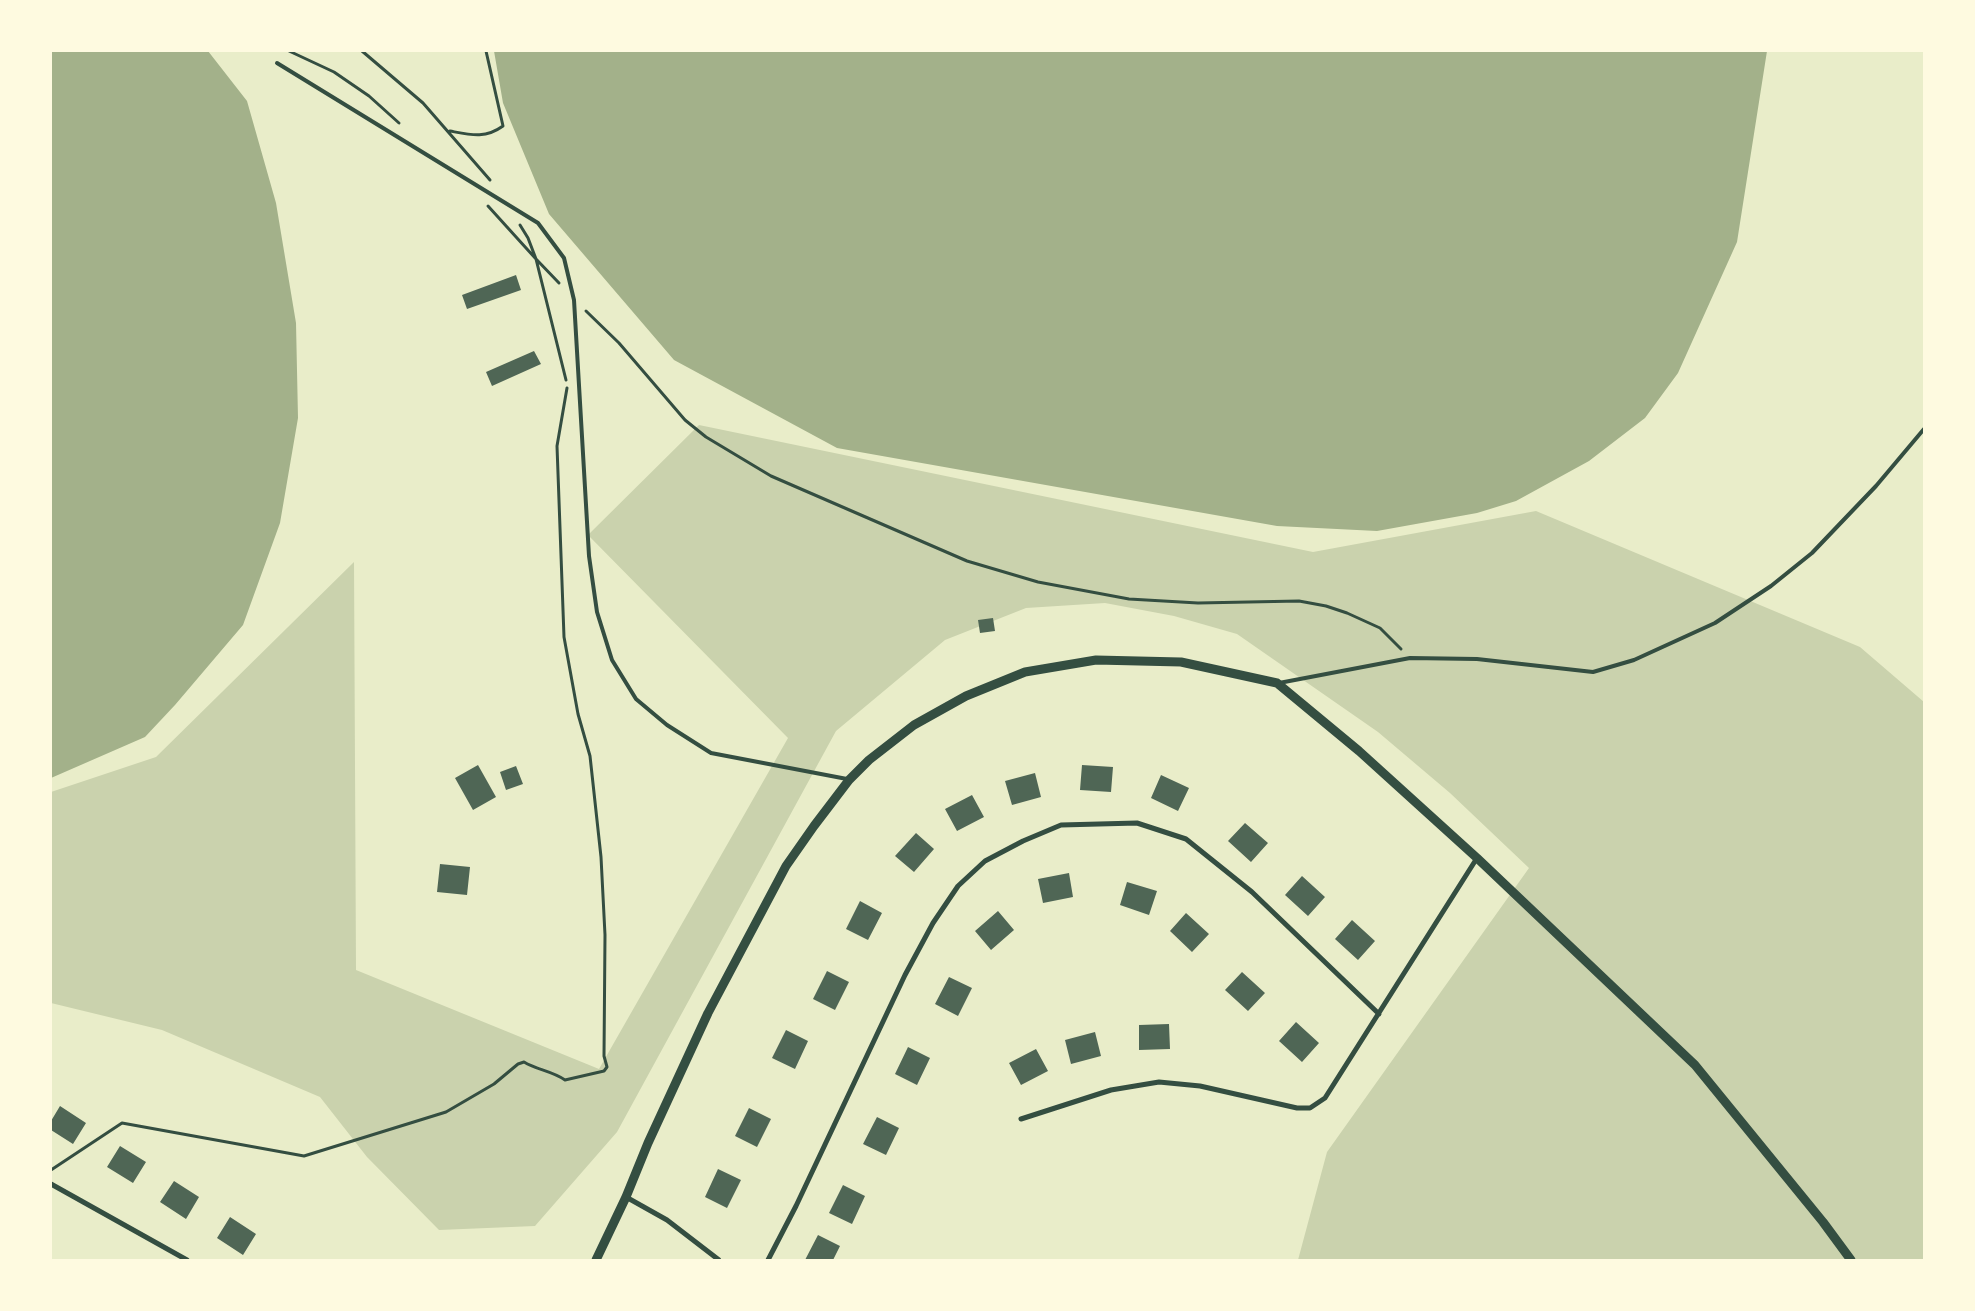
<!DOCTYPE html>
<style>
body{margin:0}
#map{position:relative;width:1975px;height:1311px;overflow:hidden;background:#e9edc9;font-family:Lato,sans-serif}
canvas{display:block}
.frame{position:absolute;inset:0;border:52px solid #fefae0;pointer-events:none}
</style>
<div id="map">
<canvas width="1975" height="1311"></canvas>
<div class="frame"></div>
</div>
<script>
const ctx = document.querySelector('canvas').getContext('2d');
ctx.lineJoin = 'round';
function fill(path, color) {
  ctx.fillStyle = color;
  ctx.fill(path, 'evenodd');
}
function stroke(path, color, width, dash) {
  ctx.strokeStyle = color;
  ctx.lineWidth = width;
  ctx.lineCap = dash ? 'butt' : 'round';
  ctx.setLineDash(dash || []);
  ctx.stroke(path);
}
fill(new Path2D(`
 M699,425L1313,552L1536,511L1860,647L1924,702V1260H1298L1327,1152L1529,868L1450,793L1378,732L1237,634L1174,616L1105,603L1026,608L945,640L836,731L617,1132L535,1226L439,1230L367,1157L320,1097L162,1030L51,1003V792L156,757L354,562L356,970L599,1069L788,738L588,535Z`), '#cad2ad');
fill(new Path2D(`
 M51,51H208L247,101L276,203L296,323L298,418L280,523L243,625L175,705L145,737L51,778Z
 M494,51H1767L1737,242L1678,373L1645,418L1589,461L1516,501L1477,513L1377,531L1277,526L837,448L674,360L549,214L503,103Z`), '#a3b18a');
fill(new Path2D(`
 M516,275L521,290L467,309L462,295Z
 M534,351L541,364L492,386L486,372Z
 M993,618L995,631L980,633L978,620Z
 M478,765L496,797L473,810L455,778Z
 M1082,765L1113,767L1111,792L1080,790Z
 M516,766L523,784L506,790L500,772Z
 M1035,773L1041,797L1012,805L1005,781Z
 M1161,775L1189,788L1178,811L1151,798Z
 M972,795L984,817L957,831L945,809Z
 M1245,823L1268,843L1251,862L1228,841Z
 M916,833L934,849L914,872L895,856Z
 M440,864L470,867L467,895L437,892Z
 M1069,873L1073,897L1043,903L1038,879Z
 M1302,876L1325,897L1308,916L1285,895Z
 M1127,882L1157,891L1149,915L1120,905Z
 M860,901L882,913L868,940L846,929Z
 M998,911L1014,930L991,950L975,931Z
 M1186,913L1209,934L1192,952L1170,931Z
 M1352,920L1375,941L1358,960L1335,939Z
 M827,971L849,982L835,1010L813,999Z
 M1242,972L1265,993L1248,1011L1225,990Z
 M949,977L972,988L958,1016L935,1004Z
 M1296,1022L1319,1043L1302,1062L1279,1041Z
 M1169,1024L1170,1049L1139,1050V1025Z
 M786,1030L808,1041L795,1069L772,1058Z
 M1095,1032L1101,1056L1071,1064L1065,1040Z
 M908,1047L930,1058L917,1085L895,1074Z
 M1036,1049L1048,1071L1021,1085L1009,1063Z
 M60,1106L86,1123L73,1144L51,1130V1121Z
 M749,1108L771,1119L757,1147L735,1136Z
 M877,1117L899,1128L886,1155L863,1144Z
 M120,1146L146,1162L133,1183L107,1167Z
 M718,1169L741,1180L727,1208L705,1197Z
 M174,1181L199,1197L186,1219L160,1202Z
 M843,1185L865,1196L852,1224L829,1213Z
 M230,1217L256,1234L243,1255L217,1238Z
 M818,1235L840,1246L833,1260H805Z`), '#4f6655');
stroke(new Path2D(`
 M289,51L334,72L369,96L399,123
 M362,51L423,103L490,180
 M450,131C471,135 485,139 503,126L486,51
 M488,206L536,259L566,380
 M520,225L528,238L536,259L559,283
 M586,311L619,343L685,420L706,437L771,476L967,561L1038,582L1129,599L1198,603L1299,601L1326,606L1347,613L1380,628L1401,649
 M51,1170L122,1123L304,1156L446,1112L494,1084L518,1064L524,1062C537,1070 552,1071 565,1080L604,1071L607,1067L604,1056L605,935L601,857L590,756L578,714L564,637L557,446L567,388`), '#344e41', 3);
stroke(new Path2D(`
 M277,63L538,223L564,258L574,300L589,556L597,612L612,660L636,699L667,725L711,753L847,779
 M1279,683L1410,658L1477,659L1593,672L1634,660L1715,623L1771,586L1812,553L1876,486L1924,429`), '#344e41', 4);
stroke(new Path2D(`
 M1021,1119L1111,1090L1159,1082L1200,1086L1297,1108H1310L1325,1098L1477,858
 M51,1184L187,1260
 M626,1197L667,1220L719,1260
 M768,1260L796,1206L905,975L933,923L958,886L985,861L1023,841L1061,825L1137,823L1186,839L1252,892L1379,1014`), '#344e41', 5);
stroke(new Path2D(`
 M596,1260L626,1197L648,1143L708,1013L786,866L814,826L849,780L869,760L914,725L966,696L1025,672L1096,660L1181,662L1277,683L1359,751L1477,858L1695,1065L1823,1222L1851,1260`), '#344e41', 9);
</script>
